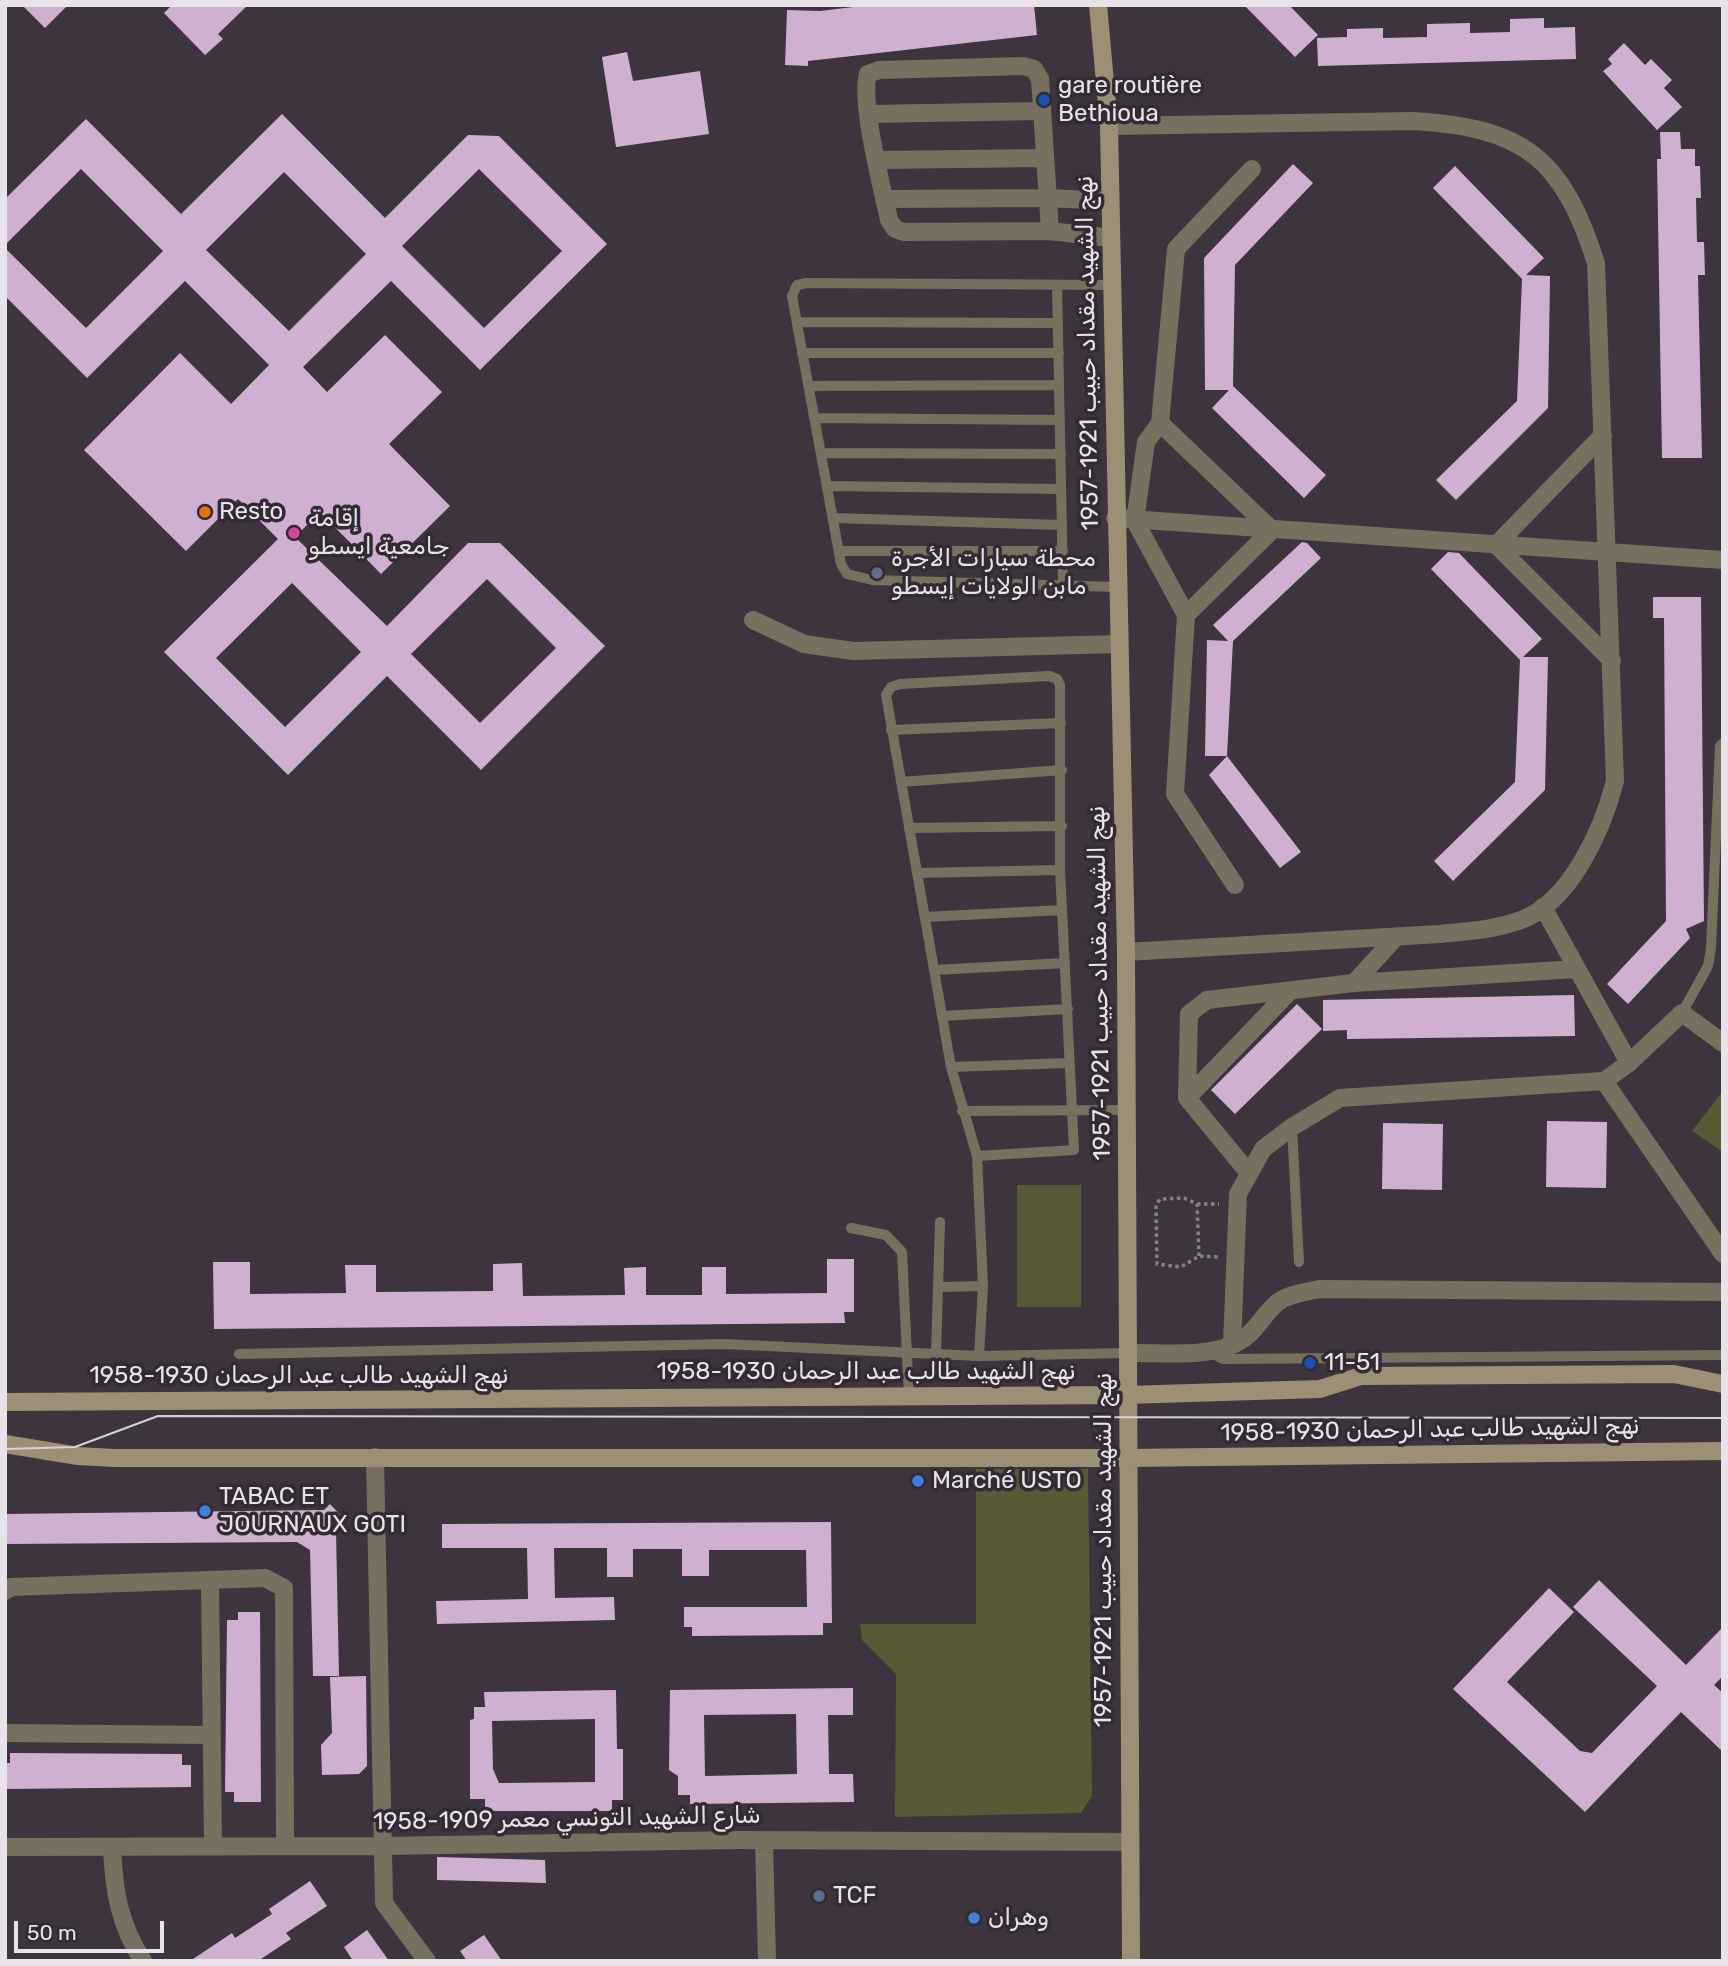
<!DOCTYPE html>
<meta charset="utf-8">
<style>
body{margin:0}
#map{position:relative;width:1728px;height:1966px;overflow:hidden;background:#3d343d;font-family:Rubik,sans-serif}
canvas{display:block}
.frame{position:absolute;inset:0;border:7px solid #e9e3e9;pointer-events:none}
.scale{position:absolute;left:14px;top:1921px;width:150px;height:32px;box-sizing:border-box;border:4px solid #e9e3e9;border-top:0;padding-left:9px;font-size:21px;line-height:24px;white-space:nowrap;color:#e9e3e9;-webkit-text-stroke:5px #332a33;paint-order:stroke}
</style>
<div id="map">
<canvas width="1728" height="1966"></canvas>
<div class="frame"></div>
<div class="scale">50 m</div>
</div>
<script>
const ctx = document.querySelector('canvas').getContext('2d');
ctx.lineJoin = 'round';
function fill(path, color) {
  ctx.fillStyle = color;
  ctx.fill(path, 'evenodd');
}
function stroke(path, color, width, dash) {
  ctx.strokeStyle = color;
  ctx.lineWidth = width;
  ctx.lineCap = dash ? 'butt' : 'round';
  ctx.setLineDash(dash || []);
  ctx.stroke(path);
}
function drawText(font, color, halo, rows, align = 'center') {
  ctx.font = font + ' Rubik,"Noto Sans Arabic",sans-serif';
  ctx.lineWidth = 7;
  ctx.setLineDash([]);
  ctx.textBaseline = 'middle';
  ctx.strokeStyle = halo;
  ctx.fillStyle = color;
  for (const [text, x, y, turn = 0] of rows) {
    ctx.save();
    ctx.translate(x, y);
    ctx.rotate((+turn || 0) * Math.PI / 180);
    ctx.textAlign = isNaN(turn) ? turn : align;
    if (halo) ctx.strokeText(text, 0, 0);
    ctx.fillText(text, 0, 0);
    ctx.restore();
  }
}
fill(new Path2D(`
 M1723,1091V1152L1692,1131Z
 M1017,1185H1081V1307H1017Z
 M976,1469H1088L1092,1796L1081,1813L895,1817L896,1674L862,1640L860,1624H976Z`), '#585935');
fill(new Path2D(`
 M22,5H68L45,28Z
 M172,5H248L218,34L223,39L205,55L164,13Z
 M870,5H1034L1037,35L808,61V66L785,65L787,10L820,11Z
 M1244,5H1289L1318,35L1295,57Z
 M1544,18V28L1575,27L1576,59L1318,66L1317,38L1347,37V29L1383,28V38L1427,37V24L1470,23V33L1510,32V19Z
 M1624,43L1645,65L1651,59L1672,80L1664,88L1682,107L1657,130L1603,71L1612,64L1608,59Z
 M627,52L633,81L700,71L709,134L616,147L602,57Z
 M282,114L385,218L468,135L499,136L607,244L480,370L391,281L303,367L327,392L385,335L442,392L389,444L450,506L381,574L320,512L295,537L387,626L468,543H500L605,646L481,770L387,676L288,775L164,652L278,539L238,499L186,551L84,450L180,353L231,404L269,365L185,281L87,378L5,296V248L86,328L163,251L81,169L5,245V199L86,119L181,214ZM479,169L562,251L484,328L402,246ZM284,172L366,254L289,331L206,250ZM487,579L556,648L480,723L411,654ZM292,583L361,652L285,727L216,658Z
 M1660,132H1680L1681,149H1695V166H1700L1701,198H1696L1697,242H1704L1705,275H1698L1702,458H1662L1657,159H1661Z
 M1293,164L1313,183L1235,265L1233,386L1326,475L1304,498L1212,408L1229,390H1205L1204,258Z
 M1455,166L1544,258L1526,275L1550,276L1548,408L1456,500L1436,480L1517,401L1522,279L1433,188Z
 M1302,542L1307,543L1321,558L1233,641L1227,756L1301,852L1280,868L1209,775L1227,756H1205L1207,640L1228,641L1213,625Z
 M1448,552L1459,553L1542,639L1523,657H1548L1545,790L1453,881L1434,861L1515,782L1520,660L1431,569Z
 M1653,597H1701L1704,921L1686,929L1690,938L1628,1004L1607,984L1666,921L1664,618H1653Z
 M1574,995L1575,1036L1347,1039V1030L1323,1031V1000Z
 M1297,1004L1322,1029L1235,1114L1211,1090Z
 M1547,1121L1607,1122L1606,1188L1546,1187Z
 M1383,1123L1443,1124L1442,1190L1382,1189Z
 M827,1259H854V1312H844L845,1323L214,1329L213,1262H250V1294L346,1293L345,1265H376V1292L493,1291V1264L522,1263L523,1296L625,1295L624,1268L646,1267V1295H702V1267H726V1294L827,1293Z
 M330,1504L343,1518L336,1531L339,1676H313L310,1550L297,1542L5,1544V1514L324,1510Z
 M831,1522L832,1623H823V1635L692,1636V1627H684V1607H807L806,1550H709V1576H682V1549H633V1577H607V1548H554L555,1598L614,1597L615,1620L437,1624L436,1601L528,1599L527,1548H442V1524Z
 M1599,1580L1686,1665L1723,1627V1676L1714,1685L1723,1693V1752L1681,1712L1585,1812L1453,1689L1549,1588L1574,1612L1507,1682L1580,1751L1592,1753L1657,1686L1573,1607Z
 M238,1612H260L261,1802H234V1792H225L227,1620H238Z
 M366,1676L367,1766L359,1774L322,1775L321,1745L332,1733L330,1677Z
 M853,1688V1715H828L829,1774H853L854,1802L690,1804V1795H678V1776L669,1770L670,1690ZM796,1714L797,1774L705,1776L704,1715Z
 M616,1690L617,1749H623V1800H612V1811H485V1799H470V1720L474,1719V1707H485L484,1692ZM595,1719V1782L499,1783L493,1769L492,1721Z
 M10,1753L182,1754V1765H191V1787L5,1789V1763H10Z
 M437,1857L545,1860L546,1883L437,1880Z
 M310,1881L327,1906L286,1933L291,1939L258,1961H190L232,1933L235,1938L272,1914L269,1909Z
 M367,1930L389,1961H353L344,1947Z
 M484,1935L502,1961H467L460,1951Z`), '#cfb0d0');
stroke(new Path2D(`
 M1061,111H1092
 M1197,1204H1219
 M1199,1256L1197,1204L1184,1198L1160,1199L1156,1205L1157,1264L1181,1267L1199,1256L1219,1257`), '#877f87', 3.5, [3.5, 3.5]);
stroke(new Path2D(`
 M1057,285L1063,585
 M1112,285L806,283L797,285L792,296L841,564L847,574L872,580L1117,587
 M797,322L1058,323
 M802,353H1059
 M809,386L1059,385
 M814,418L1060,420
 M821,453L1061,454
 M827,486L1061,489
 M833,518L1062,525
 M839,551H1063
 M891,730L1061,723
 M901,782L1062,770
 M909,828L1062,826
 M917,873L1060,870
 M925,917L1062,910
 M934,970L1065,963
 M1682,1013L1708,966L1711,948L1720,746L1723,743
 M942,1016L1068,1009
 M951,1067L1069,1063
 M962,1111L1126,1110
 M1292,1127L1299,1262
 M977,1156L1074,1150L1060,870V685L1057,679L1049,676L900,684L891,687L886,695L951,1067L977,1156L983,1286L979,1356
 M851,1228L886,1235L902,1252L909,1397
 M940,1287L983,1286
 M1210,1352L1223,1359L1723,1355
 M239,1354L724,1344L979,1356L1127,1353
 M936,1354L940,1222`), '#777060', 10);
stroke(new Path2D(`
 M869,114L1041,111
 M1109,126L1414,121C1524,128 1562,157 1596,263L1615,781C1603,828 1571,902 1521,920C1494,930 1467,931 1440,934L1126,952
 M877,160L1045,158
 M885,199L1047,198L1110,201
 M1050,231L1040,79L1034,69L1023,66L879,70L868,74C860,103 882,187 889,220L895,229L904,232L1050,231L1111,238
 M1160,423L1146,442L1135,521L1186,615L1175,794L1235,885
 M1603,435L1496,545L1612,661
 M1115,518L1723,560
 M1186,615L1272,530L1160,423L1176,249L1252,169
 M753,620L804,644L853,651L1118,644
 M1543,907L1629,1063
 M1354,983L1577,969
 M1604,1081L1629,1063L1682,1013L1723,1043
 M1187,1098L1291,990
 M1248,1172L1187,1098L1189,1014L1207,1000L1354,983L1396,937
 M1232,1345L1238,1194L1263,1149L1292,1127L1340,1098L1604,1081L1723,1254
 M1127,1353C1161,1352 1211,1359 1240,1341C1257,1331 1263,1314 1278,1302C1289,1294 1306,1292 1319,1289L1723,1292
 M375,1457L384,1903L427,1961
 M210,1580L213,1846
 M5,1591L11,1587L265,1578L284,1588L285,1846
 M5,1733L211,1735
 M764,1841L767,1961
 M5,1847L383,1846L737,1840L1130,1842
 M112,1848C114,1891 119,1924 143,1961`), '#777060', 18);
stroke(new Path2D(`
 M1098,5L1109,126L1126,952L1131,1961
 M5,1402L1127,1395L1320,1389L1361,1376L1674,1374L1723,1384
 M5,1444L78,1456L114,1458H1127L1723,1451`), '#9b8f76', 18);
stroke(new Path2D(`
 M5,1449L75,1447L158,1416L1723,1418`), '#d8d1d8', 2);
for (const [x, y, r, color] of [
 [1044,100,7,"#1a4fb4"],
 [205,512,7,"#e8710a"],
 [294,533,7,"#d1479c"],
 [877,573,7,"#5c6f8a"],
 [1310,1363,7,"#1a4fb4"],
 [918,1481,7,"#3f7fe0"],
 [205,1511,7,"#3f7fe0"],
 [819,1896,7,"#5c6f8a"],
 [974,1918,7,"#3f7fe0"]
]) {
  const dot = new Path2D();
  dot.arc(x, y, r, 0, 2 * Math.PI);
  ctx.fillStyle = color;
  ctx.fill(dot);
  stroke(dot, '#332a33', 2.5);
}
drawText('24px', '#e9e3e9', '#332a33', [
 ["gare routière",1058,86],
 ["Bethioua",1058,114],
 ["Resto",219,512],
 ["إقامة",308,519],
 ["جامعية ايسطو",308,547],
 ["محطة سيارات الأجرة",891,559],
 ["مابن الولايات إيسطو",891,587],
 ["11-51",1324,1363],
 ["Marché USTO",932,1481],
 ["TABAC ET",219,1497],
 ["JOURNAUX GOTI",219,1525],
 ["TCF",833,1896],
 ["وهران",988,1918]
], 'left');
drawText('24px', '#e9e3e9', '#332a33', [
 ["نهج الشهيد مقداد حبيب 1921-1957",1088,353,-91],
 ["نهج الشهيد مقداد حبيب 1921-1957",1100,983,-91],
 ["نهج الشهيد طالب عبد الرحمان 1930-1958",866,1372],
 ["نهج الشهيد طالب عبد الرحمان 1930-1958",299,1376],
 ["نهج الشهيد طالب عبد الرحمان 1930-1958",1430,1430,-1],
 ["نهج الشهيد مقداد حبيب 1921-1957",1104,1550,-90],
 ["شارع الشهيد التونسي معمر 1909-1958",567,1819,-1]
]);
</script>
